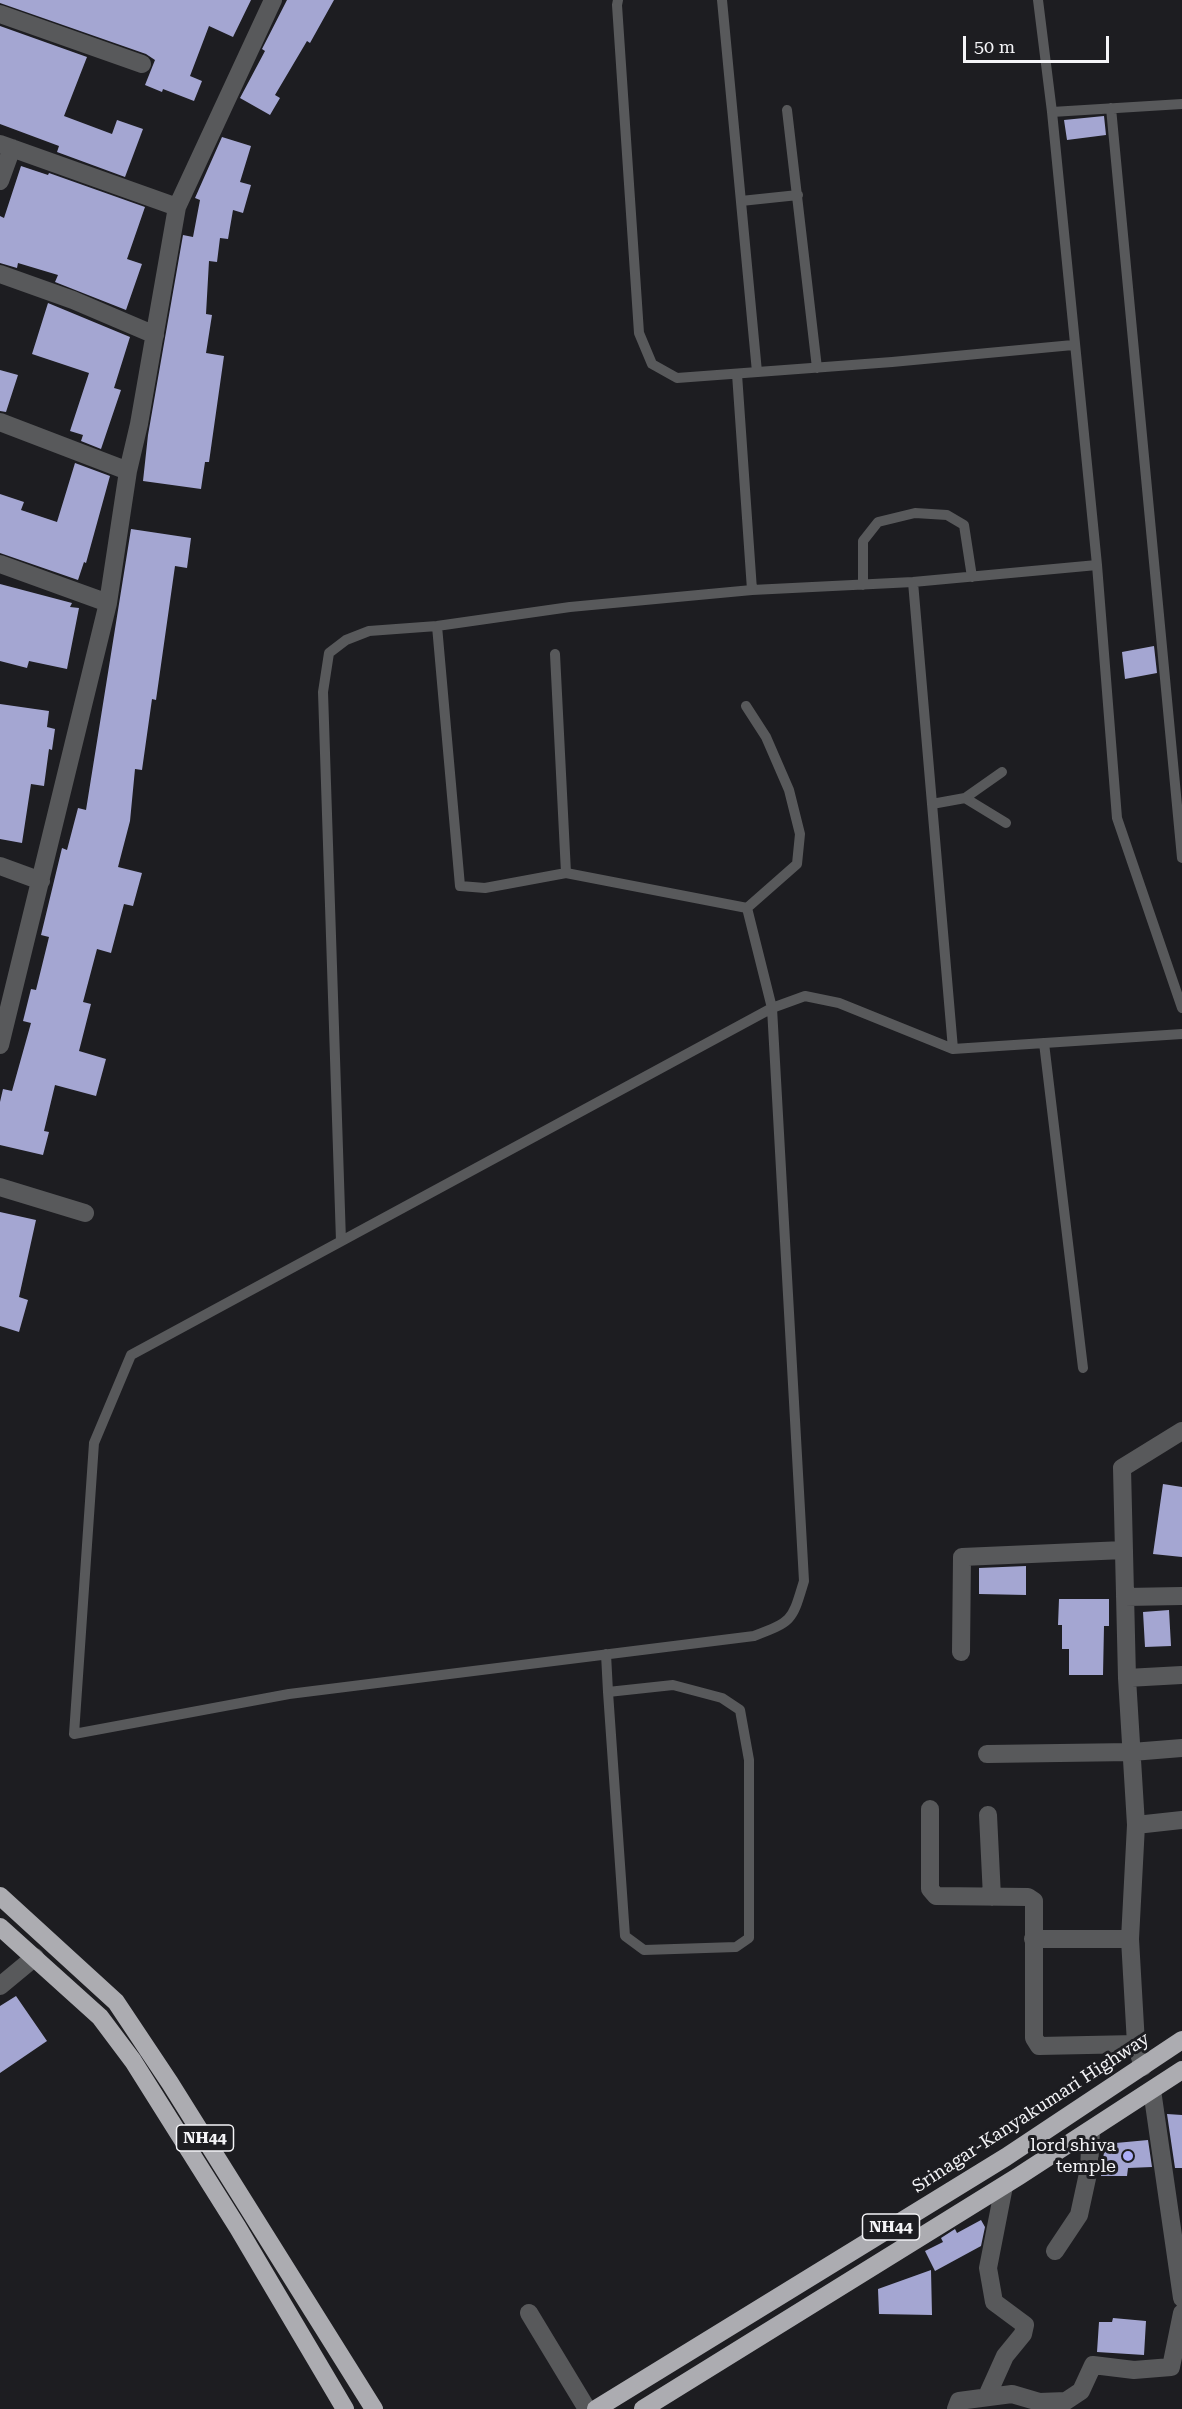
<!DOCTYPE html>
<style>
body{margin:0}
#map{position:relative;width:1182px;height:2409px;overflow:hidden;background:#1d1d21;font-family:"Roboto Serif",serif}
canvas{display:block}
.scale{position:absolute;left:963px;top:36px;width:146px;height:27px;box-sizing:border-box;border:3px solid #f4f4f7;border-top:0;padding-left:8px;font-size:18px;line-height:21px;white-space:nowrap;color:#f4f4f7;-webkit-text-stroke:4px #1d1d21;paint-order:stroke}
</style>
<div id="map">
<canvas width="1182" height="2409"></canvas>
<div class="scale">50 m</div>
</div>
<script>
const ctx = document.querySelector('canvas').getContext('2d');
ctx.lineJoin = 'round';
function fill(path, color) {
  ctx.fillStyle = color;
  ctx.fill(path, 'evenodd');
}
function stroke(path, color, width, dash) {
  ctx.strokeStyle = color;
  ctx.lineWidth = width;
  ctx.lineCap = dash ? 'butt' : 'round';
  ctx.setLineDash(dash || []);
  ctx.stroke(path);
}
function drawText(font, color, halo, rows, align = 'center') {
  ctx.font = font + ' "Roboto Serif",serif';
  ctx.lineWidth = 6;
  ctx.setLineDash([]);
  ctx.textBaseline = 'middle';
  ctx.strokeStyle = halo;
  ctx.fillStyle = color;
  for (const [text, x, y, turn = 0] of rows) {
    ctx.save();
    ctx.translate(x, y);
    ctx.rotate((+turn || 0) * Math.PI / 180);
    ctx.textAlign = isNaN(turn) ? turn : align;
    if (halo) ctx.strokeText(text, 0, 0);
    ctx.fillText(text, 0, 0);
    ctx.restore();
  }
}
fill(new Path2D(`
 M0,0H251L233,37L209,26L190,76L202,81L194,101L163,89L162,92L145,85L155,60L146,54L0,3Z
 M287,0H334L310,43L307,41L275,95L280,98L270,115L240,98L265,51L262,49Z
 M0,26L87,57L64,116L112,134L117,120L143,129L125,177L57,152L59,146L0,124Z
 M1104,116L1106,135L1067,140L1064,120Z
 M222,137L251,146L240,182L251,185L243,213L233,210L228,239L220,238L217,262L209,261L206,314L212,315L206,353L224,356L209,462H205L201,489L143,481L148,435L183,235L193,237L200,200L195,198Z
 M21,166L48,175L49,173L145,207L127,259L142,264L126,310L55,282L58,275L18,263L17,268L0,263V216L4,218Z
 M48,303L130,337L114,388L121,390L101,449L81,441L83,435L70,431L89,373L32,354Z
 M0,370L18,375L6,412L0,411Z
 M75,463L110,476L86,563L84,562L78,580L0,553V494L24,502L21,510L57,522Z
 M131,529L191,538L187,568L175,566L156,700L152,699L142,770L135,769L130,821L118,867L142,873L133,906L124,904L111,953L97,949L83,1002L91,1004L79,1051L106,1059L96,1096L55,1085L44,1131L49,1132L43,1155L0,1145V1102L3,1089L12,1091L31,1023L23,1021L31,989L36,990L49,937L41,935L62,848L67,850L78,808L86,810Z
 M0,584L72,603L70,607L79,608L67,669L29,661L27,668L0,661Z
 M1154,646L1157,673L1125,679L1122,652Z
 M0,704L49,711L47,727L55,729L52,750L49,749L44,786L31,784L22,843L0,839Z
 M0,1212L36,1220L19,1297L28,1300L19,1332L0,1326Z
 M1163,1484L1182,1487V1557L1153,1554Z
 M1026,1566V1595L979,1594V1568Z
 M1059,1599H1109V1626H1104L1103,1675H1069V1649H1062V1625H1058Z
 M1169,1610L1171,1646L1145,1647L1143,1612Z
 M16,1996L47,2041L0,2073V2006Z
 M1167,2114L1182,2115V2168H1175Z
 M1148,2140L1152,2167L1128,2168L1127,2176H1101L1105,2144Z
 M981,2220L985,2227L981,2246L935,2271L925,2251L943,2242L941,2238L955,2229L957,2233Z
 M931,2270L932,2315L879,2314L878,2289Z
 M1113,2318L1146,2321L1144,2355L1097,2352L1099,2322H1112Z`), '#a4a6d2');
stroke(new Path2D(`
 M618,0L617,5L639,333L652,364L677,378L892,362L1073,345
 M722,0L757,372
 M1038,0L1052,112L1182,104
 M1111,108L1182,858
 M787,110L817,368
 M1052,112L1097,565L1117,818L1182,1008
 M741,201L798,195
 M737,374L752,590
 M913,582L953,1049
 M863,585V541L878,522L915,513L947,515L964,525L972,577
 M437,626L460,886L485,888L566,873
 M555,654L566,873L747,908
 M746,706L766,737L789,790L800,834L797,864L747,908L772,1008L804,1581C792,1620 794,1621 754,1636L289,1694L74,1734L94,1443L131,1355L772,1008L805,996L839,1003L953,1049L1182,1034
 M965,798L1006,823
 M932,804L965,798L1002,772
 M1044,1043L1083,1368
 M341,1241L323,692L329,653L346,640L369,631L437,626L570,607L752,590L913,582L1097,565
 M606,1654L608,1692L625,1936L644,1950L736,1947L749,1938V1760L740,1710L722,1698L673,1685L608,1692`), '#58595b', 10);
stroke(new Path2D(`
 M0,14L142,64
 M0,144L177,207
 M0,181L12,148
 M0,274L73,300L155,335
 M0,422L128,471
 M0,564L108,603
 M0,866L41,881
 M0,1045L108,603L128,471L139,424L177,207L273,0
 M0,1187L85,1213
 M1125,1597L1182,1596
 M961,1652L962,1557L1124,1550
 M1127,1678L1182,1675
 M987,1754L1132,1752L1182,1748
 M930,1809V1889L936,1896L1028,1897L1034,1901V2038L1039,2046L1136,2044
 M988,1815L992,1897
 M1136,1825L1182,1820
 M1033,1939H1130
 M0,1986L35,1957
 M1143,2067L1136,2044L1130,1939L1136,1825L1127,1678L1122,1468L1182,1431
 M1152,2090L1182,2298
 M1055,2251L1079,2215L1089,2169L1091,2130
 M529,2313L587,2409
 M987,2396L1005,2356L1023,2334L1025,2325L994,2302L988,2268L1004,2186
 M956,2409L959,2401L1012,2394L1039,2402L1066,2401L1081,2391L1093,2365L1134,2370L1171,2367L1182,2313`), '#58595b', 18);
stroke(new Path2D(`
 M0,1896L116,2002L170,2083L374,2409
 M0,1927L100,2017L133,2061L238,2228L345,2409
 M596,2409L1006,2157L1182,2040
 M643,2409L1019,2176L1182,2070`), '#acacb1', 18);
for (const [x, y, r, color] of [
 [1128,2156,6,"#acaffb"]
]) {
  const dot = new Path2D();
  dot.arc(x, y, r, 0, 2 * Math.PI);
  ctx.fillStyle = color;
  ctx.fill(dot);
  stroke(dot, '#1d1d21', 2);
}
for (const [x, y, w] of [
 [205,2138,57],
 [891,2227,57]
]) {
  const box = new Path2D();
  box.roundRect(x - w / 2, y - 13, w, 26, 4.5);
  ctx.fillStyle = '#1d1d21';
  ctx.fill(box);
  stroke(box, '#f4f4f7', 1.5);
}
drawText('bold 16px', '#f4f4f7', null, [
 ["NH44",205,2138],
 ["NH44",891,2227]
]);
drawText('18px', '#f4f4f7', '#1d1d21', [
 ["Srinagar-Kanyakumari Highway",1031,2113,-33]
]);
drawText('18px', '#f4f4f7', '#1d1d21', [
 ["lord shiva",1116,2146],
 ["temple",1116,2167]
], 'right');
</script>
